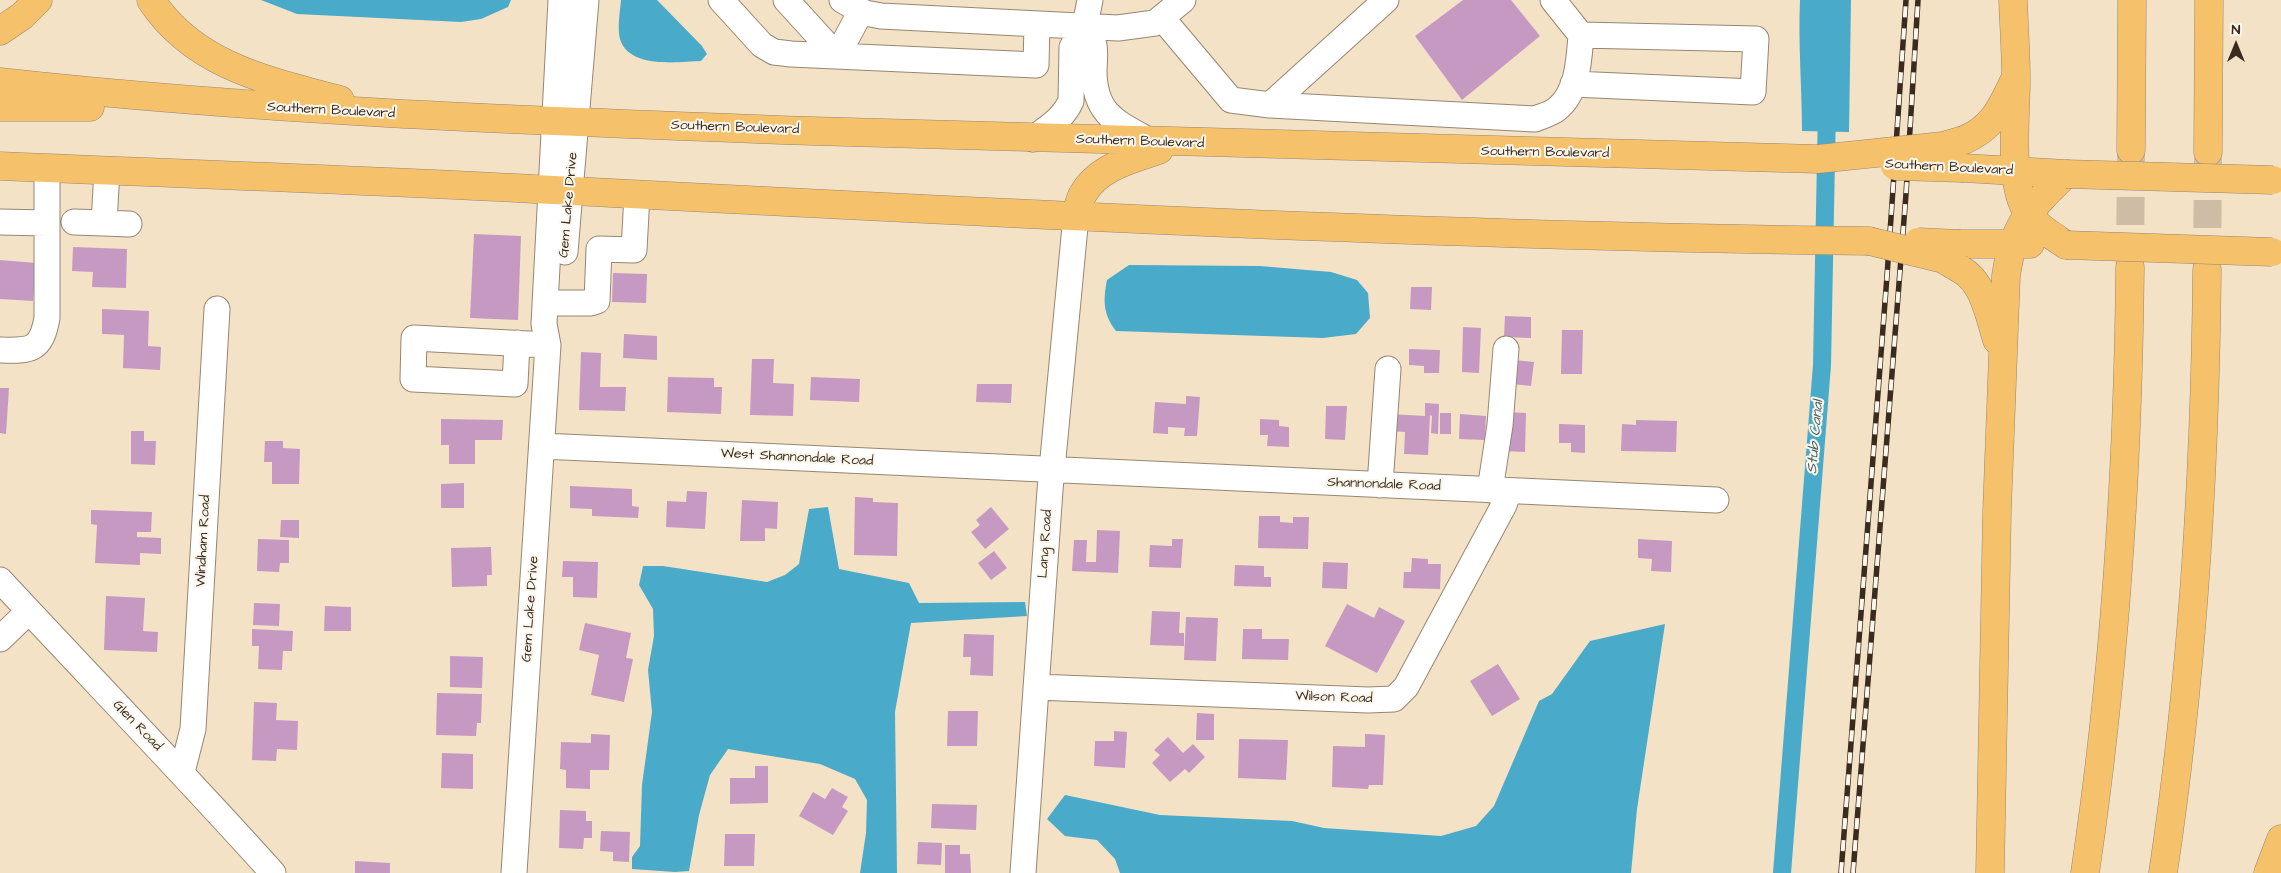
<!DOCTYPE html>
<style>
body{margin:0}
#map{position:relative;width:2281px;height:873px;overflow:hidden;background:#f3e2c6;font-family:"Architects Daughter",sans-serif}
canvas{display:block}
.north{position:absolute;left:2211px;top:20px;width:50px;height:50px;-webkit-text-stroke:4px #fbf7ec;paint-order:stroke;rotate:0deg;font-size:14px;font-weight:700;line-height:20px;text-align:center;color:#3b2a1e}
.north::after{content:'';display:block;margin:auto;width:18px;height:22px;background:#3b2a1e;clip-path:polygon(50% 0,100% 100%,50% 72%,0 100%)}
</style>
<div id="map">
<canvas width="2281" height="873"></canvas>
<div class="north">N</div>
</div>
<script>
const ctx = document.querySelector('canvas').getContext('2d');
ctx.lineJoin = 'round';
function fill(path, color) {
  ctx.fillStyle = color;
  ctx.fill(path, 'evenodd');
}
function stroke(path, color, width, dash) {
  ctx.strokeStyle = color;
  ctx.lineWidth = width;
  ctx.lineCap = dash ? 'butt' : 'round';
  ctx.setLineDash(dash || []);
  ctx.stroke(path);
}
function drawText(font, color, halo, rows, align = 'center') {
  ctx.font = font + ' "Architects Daughter",sans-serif';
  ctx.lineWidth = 4;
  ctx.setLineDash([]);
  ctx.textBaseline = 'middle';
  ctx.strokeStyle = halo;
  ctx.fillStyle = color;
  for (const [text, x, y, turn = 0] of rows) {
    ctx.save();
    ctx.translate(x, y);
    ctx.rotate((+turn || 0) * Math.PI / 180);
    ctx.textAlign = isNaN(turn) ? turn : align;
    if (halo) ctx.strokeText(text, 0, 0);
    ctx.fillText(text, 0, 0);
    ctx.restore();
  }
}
fill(new Path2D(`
 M261,0H511L508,7L481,19L461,22L297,14Z
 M621,0H657L702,46L707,54L701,61C678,62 629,69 620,39C617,28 620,12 621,0Z
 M1800,0H1851L1849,132L1802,131C1802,87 1798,44 1800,0Z
 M1129,265L1260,266L1331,272L1357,280L1368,293L1370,318L1356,334L1323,338L1116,331C1103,314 1103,300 1107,280Z
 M828,507L839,569L909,583L919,603L1025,602L1027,616L911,623L895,712L897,873H860L866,833L867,800L855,779L820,764L728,749L710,775L699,815L689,871L675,872L632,869V857L640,846L642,785L652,712L648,670L654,636L653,609L639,585L643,566H663L767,582L785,575L799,564L809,509Z
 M1665,624L1637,809L1631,873H1120L1115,859L1097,840L1065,836L1047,819L1065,795L1160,815L1292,821L1324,828L1441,836L1476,826L1494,806L1539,701L1552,694L1590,641Z`), '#4aaac9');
stroke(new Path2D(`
 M1782,873L1822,365L1827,108`), '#4aaac9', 18);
fill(new Path2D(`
 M1463,0H1511L1540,36L1462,100L1415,36Z
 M474,234L521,236L518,320L470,318Z
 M73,247L127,249L126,288L92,287L93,272L72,271Z
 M0,260L36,263L33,301L0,299Z
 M613,273L647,274L646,303L612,302Z
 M1411,287H1432L1431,310L1410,309Z
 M102,309L149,311L148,346L161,347L160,370L123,368L124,335L102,334Z
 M1505,316L1531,317V338L1504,337Z
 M1463,327L1481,328L1479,373L1462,372Z
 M1562,330H1583L1582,374H1561Z
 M624,334L657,336V360L623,358Z
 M1409,349L1440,350L1439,373H1424V366L1409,365Z
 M581,352L601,353L600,387H626L625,411L579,410Z
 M752,359H774L773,383L794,384L793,416L750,415Z
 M1514,360L1534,362L1531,386L1512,384Z
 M668,377L714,378V387H722L721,414L667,412Z
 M811,377L860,379L859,402L810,400Z
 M977,384H1012L1011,403L976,402Z
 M0,388H9L6,434L0,433Z
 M1186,396L1200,397L1197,436H1184L1185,428L1168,427V434L1153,433L1155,402L1186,404Z
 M1425,403L1439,404L1438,434L1431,433L1432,416L1430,415L1428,455L1404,454L1405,432L1389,431L1390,414L1425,416Z
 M1326,406H1347L1345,440L1325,439Z
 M1504,412L1526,413L1525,452L1503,451Z
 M1440,413H1451V434H1440Z
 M1460,414L1486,416L1485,440L1459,439Z
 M441,419L503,420L502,440H475V464H449V445H441Z
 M1260,419L1279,420V426L1289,427V447L1267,446L1268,435H1260Z
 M1636,420L1677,421L1676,452L1621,451L1622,424L1636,425Z
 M1559,424L1585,425V453L1571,452V443H1559Z
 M131,431H144V441H156L155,465L131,464Z
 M265,441H283V448L300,449L299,484H272V462H264Z
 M464,483V508H441V484Z
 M570,486L632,489V506L639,507L638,518L592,516V509L570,508Z
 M687,491L707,492L705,529L666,527L667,501L686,502Z
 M855,497L873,498V502L898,503L897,556L854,555Z
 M742,500L778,502L777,529L765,528V541H740Z
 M991,507L1009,529L985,549L971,532L980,525L976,520Z
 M91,510L152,512L151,532H137V537L161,538V554L140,553V565L95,563L97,525L91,524Z
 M1259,516H1280V522L1293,523V517H1309L1308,549L1258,548Z
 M281,520H299V538L280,537Z
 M1097,530L1120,531L1118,573L1072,571L1074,540H1087L1086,562H1096Z
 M258,539L289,540V563H280L279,572L257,571Z
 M1172,539H1183L1181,568L1149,567L1150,545L1172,546Z
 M1638,539L1672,541L1671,572L1651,571L1652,559L1638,558Z
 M491,547L492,575H487V586L452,587L451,548Z
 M994,551L1007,568L991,580L978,563Z
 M1412,558L1428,559V564H1441L1440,589L1403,588L1404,572H1411Z
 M563,561L598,562L597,598L573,597V577H562Z
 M1323,562L1348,563L1347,589L1322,588Z
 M1235,565L1264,566V577H1271V587L1234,586Z
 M106,596L145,598L143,631L158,632L157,652L104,650Z
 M254,603L280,604L279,626L253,625Z
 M1347,604L1374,618L1379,607L1405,621L1377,673L1325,646Z
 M325,606L351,607V631H324Z
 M1152,611L1180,612L1179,633H1184V646L1150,645Z
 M1186,617L1218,618L1216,661L1184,660Z
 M585,623L631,633L626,658L633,659L624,702L591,695L599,655L579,650Z
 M252,629L293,631L292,651H283L282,670L258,669L259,646H252Z
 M1243,629H1262V639H1289L1288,660L1242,659Z
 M964,634L994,635L993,676L970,675L971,657H963Z
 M450,656L483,657L482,688L450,687Z
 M1498,664L1520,699L1492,716L1470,681Z
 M437,693L482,694L481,723H477L476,736L436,735Z
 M254,702L277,703L276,720L298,721L297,750L277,749L276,761L252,760Z
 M948,711H978L977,746H947Z
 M1197,713L1214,714V740H1196Z
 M1114,731L1127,732L1125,768L1094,766L1095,741H1114Z
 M591,734L610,735L609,770H590V789L566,788V770L560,769L561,742L591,743Z
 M1365,734L1385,735L1383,785H1369L1368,789L1332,787L1333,746L1365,747Z
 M1168,737L1183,753L1193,744L1205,757L1189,773L1185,769L1170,782L1152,763L1160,755L1154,750Z
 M1239,739L1288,740L1286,780L1238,778Z
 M442,753L473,754V789L441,788Z
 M755,766H768V803L730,804V778H755Z
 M832,788L848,797L842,807L848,811L833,835L799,816L813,792L825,799Z
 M932,804L977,805L976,830L931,828Z
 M560,810L586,811V821H592V838H584L583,849L559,848Z
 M601,831L630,832L629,862L613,861V852L600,851Z
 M725,834H755L754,866H724Z
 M918,842L942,843L941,865L917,864Z
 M945,845H960V854H970L971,873H945Z
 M355,861L390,863V873H355Z`), '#c699c3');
stroke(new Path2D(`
 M2130,267L2131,151
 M2207,270L2208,154`), '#cebda4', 28, [28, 14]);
const minor = new Path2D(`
 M721,0L762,45L774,52L791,54L1036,65L1037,24
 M786,0L837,56
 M842,0L865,13L881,16L1118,28L1155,23L1183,0
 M1162,18L1231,100L1270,105L1535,119C1542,116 1551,114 1557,109C1578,92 1579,60 1581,35L1553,0
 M1085,26C1097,46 1095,48 1094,70C1094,116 1118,123 1154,143
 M837,56L861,11
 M1573,84L1753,92L1756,39L1581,35
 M1270,105L1386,0
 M1033,139C1048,127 1063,119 1071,101L1072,47L1085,26L1090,0
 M0,222L46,223
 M74,222L104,223L107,170
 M104,223L129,224
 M565,252L586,0
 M559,303H591L597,301L599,249L634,250L637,195
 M517,343L515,384L413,379L414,338L548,345
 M0,350C31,351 41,351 47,318V168
 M542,446L1716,500
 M1380,485L1388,369
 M1490,490L1500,425L1506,349
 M0,580C91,678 184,774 273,873
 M0,639L29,611
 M1036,687L1368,700L1394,699L1406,687L1504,505L1509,491
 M182,772L193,729L217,309
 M514,873L548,345L544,324L561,0
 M1023,873L1050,490L1076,216`);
const highway = new Path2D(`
 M151,0C194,66 269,81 340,100
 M2013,0C2014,27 2016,54 2016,81C2016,116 2008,185 2028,213C2037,227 2053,236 2066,245
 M0,31L22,16L38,0
 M0,82C270,112 541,121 812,131C1148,143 1483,152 1818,159
 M0,107H90
 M1964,140C1993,128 2001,108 2014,81
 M2131,150L2132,0
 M2208,152L2209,0
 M0,166C185,174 370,180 554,190C992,213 1430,236 1869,241
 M1964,168L2066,174
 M1076,216C1078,209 1079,200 1083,194C1098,167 1132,159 1159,150
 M1960,244H2030
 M1960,269C1984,282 1989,315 1997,340
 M1990,873L1997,511L2006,276C2013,225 2030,209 2066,174
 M2085,873C2115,672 2128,470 2130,267
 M2163,873C2193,674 2205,471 2207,270
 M2268,873L2281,839`);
stroke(minor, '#978672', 27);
stroke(highway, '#978672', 29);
stroke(minor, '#fff', 25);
stroke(highway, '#f5c16b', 28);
const rail = new Path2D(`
 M1841,873L1887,276L1906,0
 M1853,873L1906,194L1918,0`);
stroke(rail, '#3b2a1e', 5.5);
stroke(rail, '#fbf7ec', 4, [11]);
const highwayBridge = new Path2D(`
 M1818,159L1943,146L1964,140
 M1895,166L1964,168
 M2066,174L2273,180
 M1869,241L1943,259L1960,269
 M1918,242L1960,244
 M2066,245L2272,252`);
stroke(highwayBridge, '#978672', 29, []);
stroke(highwayBridge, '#f5c16b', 28);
drawText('14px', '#3b2a1e', '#fbf7ec', [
 ["Southern Boulevard",331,111,3],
 ["Southern Boulevard",735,128,2],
 ["Southern Boulevard",1140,142,2],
 ["Southern Boulevard",1545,153,1],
 ["Southern Boulevard",1949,168,3],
 ["Gem Lake Drive",569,205,-85],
 ["West Shannondale Road",797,458,3],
 ["Shannondale Road",1384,485,2],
 ["Windham Road",204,541,-87],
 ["Lang Road",1046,544,-86],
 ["Gem Lake Drive",531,609,-86],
 ["Wilson Road",1334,698,2],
 ["Glen Road",137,726,46]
]);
drawText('italic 15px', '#415d62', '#fbf7ec', [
 ["Stub Canal",1816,437,-85]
]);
</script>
